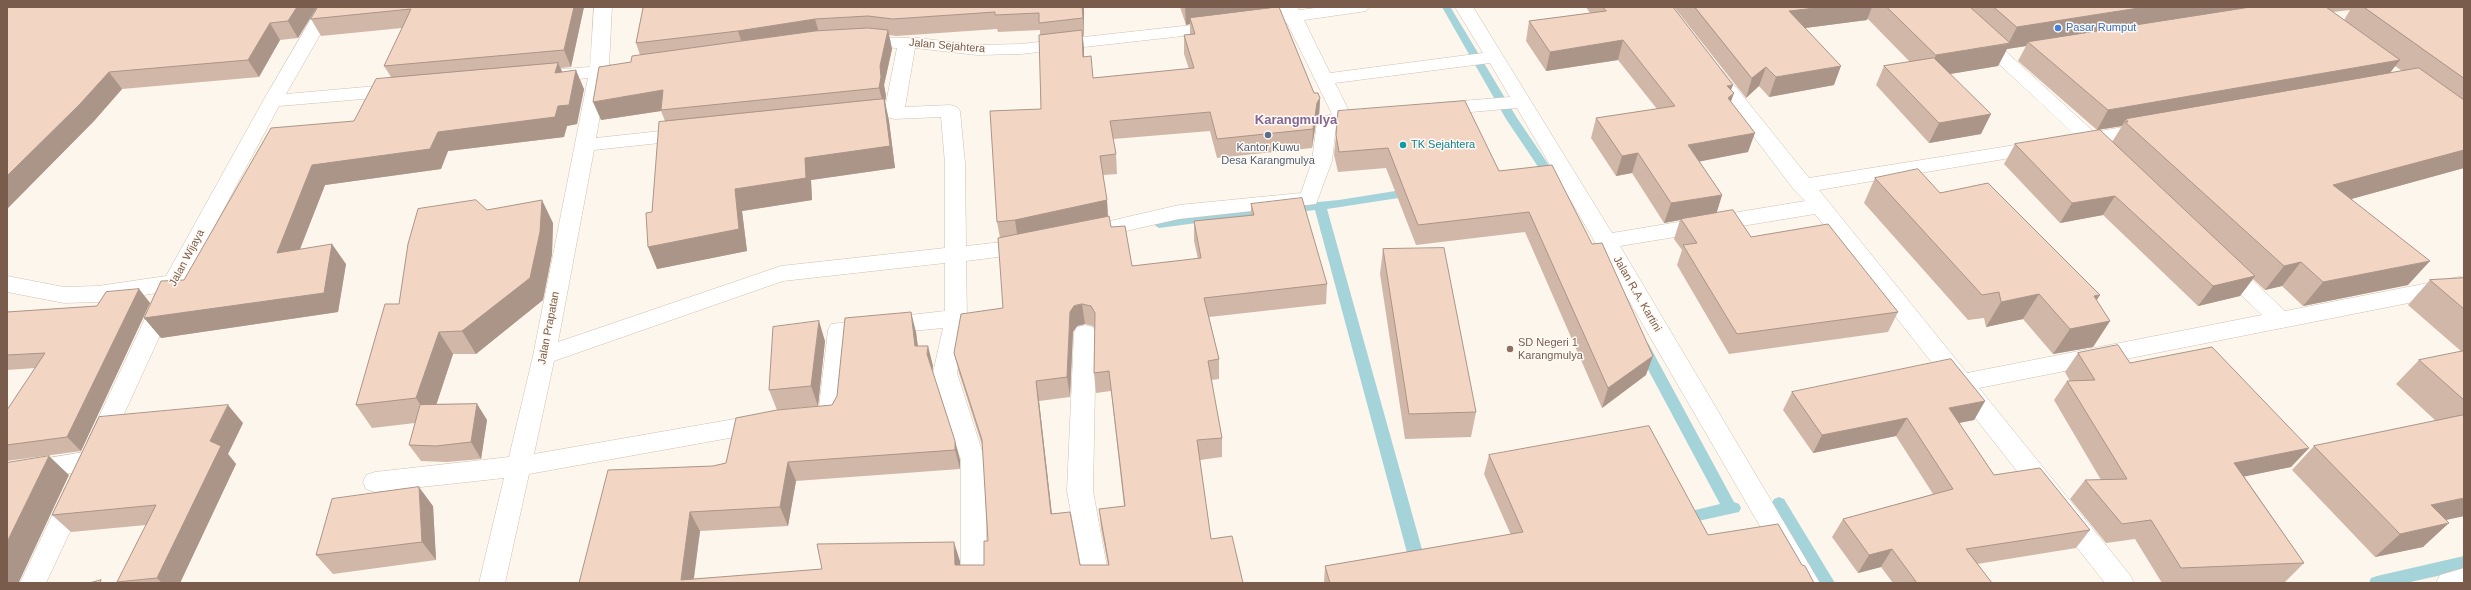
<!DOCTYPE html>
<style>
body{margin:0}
#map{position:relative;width:2471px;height:590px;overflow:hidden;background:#fdf6ec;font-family:Helvetica,sans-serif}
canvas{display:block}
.frame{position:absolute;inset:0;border:8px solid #7a5c4d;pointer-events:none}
</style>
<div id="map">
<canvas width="2471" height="590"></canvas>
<div class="frame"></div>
</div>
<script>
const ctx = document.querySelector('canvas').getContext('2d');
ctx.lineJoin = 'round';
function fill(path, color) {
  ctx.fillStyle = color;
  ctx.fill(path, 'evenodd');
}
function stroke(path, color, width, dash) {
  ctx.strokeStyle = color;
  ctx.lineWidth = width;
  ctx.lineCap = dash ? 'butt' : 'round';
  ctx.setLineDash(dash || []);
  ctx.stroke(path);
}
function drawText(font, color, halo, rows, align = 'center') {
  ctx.font = font + ' Helvetica,sans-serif';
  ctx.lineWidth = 3;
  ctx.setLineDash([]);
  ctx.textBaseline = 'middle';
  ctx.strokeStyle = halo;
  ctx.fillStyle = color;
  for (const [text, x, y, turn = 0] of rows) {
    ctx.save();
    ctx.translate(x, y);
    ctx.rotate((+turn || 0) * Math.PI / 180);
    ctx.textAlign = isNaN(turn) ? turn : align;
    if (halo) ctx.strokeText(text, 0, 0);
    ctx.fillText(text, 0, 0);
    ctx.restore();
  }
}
fill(new Path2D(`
 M1442,7L1451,8L1517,118L1559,180L1557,183H1549L1506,119Z
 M1414,188L1418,189L1420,192L1418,195L1327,209L1423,553L1429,554L1432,559L1429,564L1417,567L1412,565L1409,560L1315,210L1287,213L1281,209L1287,205L1339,200Z
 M1268,206L1274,210L1272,213L1159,228L1153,224L1159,220Z
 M1643,342L1648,343L1734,502L1739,504L1741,508L1739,512L1680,525L1675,523L1672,519L1675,515L1720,504L1636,347L1638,343Z
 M1779,497L1784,499L1835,583H1819L1772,503L1774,499Z
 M2464,556V570L2406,583H2369L2371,578L2377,576Z`), '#a5d3da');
const service = new Path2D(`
 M90,451L99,454L102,461L99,468L7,485V465Z`);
const minor = new Path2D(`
 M318,7H336L286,94L399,84L406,86L408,90L406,94L399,96L279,106L184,283L108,449L99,452L90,449L87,442L157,293L98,302L64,303L7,292V276L64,287L98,286L166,276L263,101Z
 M594,7H612L609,65L620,66L622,70L620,74L607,76L596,138L688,128L695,130L698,134L695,138L688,140L594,150L558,342L781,266L945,248V163L941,117L894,119L887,117L884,113L897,48L855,45L852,41L855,37L918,38L977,45L1021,44L1219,22L1225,23L1228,27L1225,31L1219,32L1021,54L977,55L915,48L905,107L950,105L957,107L960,111L965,163L966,246L1029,239L1037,241L1040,246L1037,251L1029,253L966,261L967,318L957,373L985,460L987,583H961V460L933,373L943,328L850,337L842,416L838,423L811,426L803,424L799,417L803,410L819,407L828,330L831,324L945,311V263L783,281L554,361L534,454L763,414L771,416L775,423L771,430L763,432L529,474L505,583H479L504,478L375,492L366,489L363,482L366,475L375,472L509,457L533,356L588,78L549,82L542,80L540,76L542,72L549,70L590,67Z
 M1279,7H1297L1299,10L1323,7H1369L1366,11L1360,12L1304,20L1330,73L1483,53L1455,7H1473L1612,233L1805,201L1795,191L1706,74L1708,70H1722L1809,178L2040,141L2047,143L2050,147L2047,151L2040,153L1819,190L1967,373L2262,315L2217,272L2214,267L2217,262L2225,259L2233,262L2285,311L2464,276V292L1979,388L2130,575L2134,583H2105L1815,214L1620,246L1820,583H1793L1517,108L1437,115L1430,113L1427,109L1430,105L1437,103L1510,97L1490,63L1335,83L1349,111L1364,112L1367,116L1364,120L1336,126L1332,161L1316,204L1179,219L1082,241L1075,239L1071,234L1075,229L1179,205L1301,193L1312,161L1317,122L1320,118L1332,114L1287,23L1255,27L1249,26L1246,22L1249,18L1282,13Z
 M1938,7H1957L2094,132L2147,123L2154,125L2157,129L2154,133L2105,142L2107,145L2104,149L2097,151L2086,146L2076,147L2069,145L2066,141L2069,137L2075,135Z
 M1085,325L1093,327L1096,333L1093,491L1110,583H1084L1067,491L1074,333L1077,327Z
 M74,485L83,488L87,495L46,583H20L65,488Z
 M2464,568V583H2436L2440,575Z`);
stroke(service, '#d1beb0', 1);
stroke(minor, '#d1beb0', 1);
fill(service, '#fff');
fill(minor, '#fff');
fill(new Path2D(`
 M7,7H317L298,38L280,40L259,77L122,89L94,121L7,209Z
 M318,7H584L571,67L561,68L562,72L584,89L577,124L567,126L564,137L448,151L441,169L325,185L300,249L346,264L338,312L161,338L184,280L354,121L391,77L384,66L402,28L321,36L311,19Z
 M1084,7V36H1083L1084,57L1093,78L1189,69L1184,54V35H1190V24L1186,25L1180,7H1274L1314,93L1320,98L1319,117L1316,122L1312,148L1217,158L1210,131L1113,139L1116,154L1117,174L1103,175L1107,200L1108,216L1111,227L1132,266L1198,259L1194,241V221L1251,215V204L1327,284L1326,304L1209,317L1219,359V379L1211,380L1222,438V457L1200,460L1211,539L1243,583H579L713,466L726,463L832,405L916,332L918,346L933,366L932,371L960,460V469L796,481L788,526L700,531L694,579L960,561V565H984L988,541L983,448L959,373L954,353L1003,308L1000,238L997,222L1041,109L1040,30L998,32L997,29L896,36L889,35L892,49L884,85L886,96L885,102L889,121L895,168L811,180L812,200L742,211L747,251L657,269L652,212L665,121L661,111L601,120L631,62L640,55L636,43L643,8ZM1085,324L1093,326L1095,329L1094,373L1096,393L1111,391L1124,506L1099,509L1101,528L1108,565H1080L1052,514L1039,401L1070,397L1073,332L1077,326Z
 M1586,7H1673L1731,90V103L1748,152L1699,161L1722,195L1716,213L1751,237L1898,312L1888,332L1729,354L1677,265L1682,250L1674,239L1680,220L1664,223L1632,173L1616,176L1591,138L1596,118L1657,109L1618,60L1546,71L1526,41L1529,21L1590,13Z
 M1674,7H2464V168L2351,199L2408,285L2303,306L2282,286L2265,290L2253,279L2240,296L2198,306L2103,215L2060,223L2004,164L2015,144L2112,142L2122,126L2097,130L2018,61L2026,46L2007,49L1998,66L1950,74L1981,134L1929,143L1876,85L1884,66L1910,62L1867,18V20L1805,28L1834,85L1769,97L1759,86L1746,98ZM2350,10L2344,20L2333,12ZM2395,66L2402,71L2390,73Z
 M1336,135L1499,171L1552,165L1646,375L1602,408L1525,232L1416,245L1386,168L1338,172L1334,155Z
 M1875,178L2100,295L2096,300L2110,321L2093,347L2053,354L2023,319L1986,327L1984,318L1968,320L1864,203Z
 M487,210L553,223L552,254L543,300L476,354H453L436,404H477L487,420L481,459L447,462L421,461L409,445L415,423L372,428L356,405L399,304Z
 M1383,249L1476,412L1471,437L1405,439L1380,274Z
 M2464,278V516L2445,520L2423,547L2375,557L2292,470L2314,446L2436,421L2396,384L2419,360L2462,352L2408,305L2430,280Z
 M139,289L150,303L81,451L7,461V410L35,368L7,370V312L97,306Z
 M825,341L818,406L777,410L769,390Z
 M2078,353L2130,363L2309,448L2291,467L2244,476L2304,563L2285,582L2249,583H2162L2135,539L2106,543L2070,499L2085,480H2101L2054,400L2067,381H2070L2065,372Z
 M1792,392L1985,401L1974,420L1959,423L1994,475L2090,530L2076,548L1977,564L1992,583H1893L1881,567L1858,573L1832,537L1843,519L1933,494L1896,436L1813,453L1783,410Z
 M243,423L228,454L236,464L180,583H118L117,582L146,525L71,532L52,515Z
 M1489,455L1708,535L1802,565L1814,583H1324L1325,566L1511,535L1484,474Z
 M433,506L436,560L333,574L316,555Z`), '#d1b7a8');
fill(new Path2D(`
 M297,7H317L298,38L288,21Z
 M574,7H584L571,67L564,50Z
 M1082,7H1084V36L1083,18Z
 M1185,7H1274V13L1190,18V24L1186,25Z
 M1824,7H1872L1867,20L1782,31L1789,11Z
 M2145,7H2273L2028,42L2026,46L2007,49L1998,66L1926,78L1936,55L2008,44L2017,27Z
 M815,19L820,36L744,49L738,31Z
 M270,23L280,40L259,77L248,60Z
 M888,30L892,49L884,85L886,96L885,102L889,121L895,168L811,180L812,200L742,211L747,251L657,269L648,247L735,189L805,158L884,107L879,88L880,66Z
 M1082,30L1084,49V76L1083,57Z
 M1623,40L1618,60L1546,71L1550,52Z
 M2400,60L2385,79L2126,119L2122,126L2097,130L2108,110Z
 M558,63L567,82L555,73Z
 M1841,66L1834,85L1769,97L1776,77Z
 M1766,67L1759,86L1746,98L1752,78Z
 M576,70L584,89L577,124L567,126L564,137L448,151L441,169L325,185L291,272L277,253L312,165L438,132L558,106Z
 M109,72L122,89L94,121L7,209V176Z
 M1733,85L1728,98L1734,93L1727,113V86Z
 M663,90L661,111L601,120L593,102Z
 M1320,98L1319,117L1316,122L1312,148L1313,129L1317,103Z
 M1991,114L1981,134L1929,143L1939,123Z
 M1755,133L1748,152L1682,165L1688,145Z
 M2464,150V168L2315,209L2333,185Z
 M1638,153L1632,173L1616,176L1622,156Z
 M1722,195L1716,215L1681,219L1680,220L1664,223L1671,203Z
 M2115,196L2103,215L2060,223L2072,203Z
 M542,200L553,223L552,254L543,300L476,354L462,331Z
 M1107,200L1108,219L1018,240L1015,220Z
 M332,244L346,264L338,312L161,338L144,318Z
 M2430,261L2408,285L2303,306L2323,282Z
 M2301,262L2282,286L2265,290L2284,266Z
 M2255,276L2240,296L2198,306L2213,286Z
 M139,289L150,303L81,451L67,437Z
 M2039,294L2023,319L1986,327L2001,302Z
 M2100,295L2083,321L2094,296Z
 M1082,304L1085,324L1077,326L1073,332L1070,397L1067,377L1070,312L1074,306Z
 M911,312L916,332L920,366L915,346Z
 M819,321L825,341L818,406L811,386Z
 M2110,321L2093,347L2053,354L2070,329Z
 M439,332L453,354L431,421L416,398Z
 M928,346L933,366L932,373L927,354Z
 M1653,356L1646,375L1602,408L1608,388Z
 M1036,381L1039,401L1054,533L1051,514Z
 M1985,401L1974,420L1938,427L1949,408Z
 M477,404L487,420L481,459L471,442Z
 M228,405L243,423L228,454L236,464L180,583H162L157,578L210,441Z
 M1907,418L1896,436L1813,453L1822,435Z
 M955,441L960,460V469L955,450Z
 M2309,448L2291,467L2218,482L2234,463Z
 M49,456L69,475L19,582V583H7V542Z
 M788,462L796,481L788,526L780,507Z
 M419,487L433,506L436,560L422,542Z
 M2464,498V516L2405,529L2431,505Z
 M690,512L700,531L693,583L681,580Z
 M2449,523L2423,547L2375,557L2400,534Z
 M954,542L960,561V583L955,565Z
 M1892,549L1881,567L1858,573L1869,555Z`), '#aa9588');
const building = new Path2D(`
 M7,7H297L288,21L270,23L248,60L109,72L80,104L7,176Z
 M318,7H574L564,50L384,66L411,9L311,19Z
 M650,7H1082L1083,18L1039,23V13L995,15V12L893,19L868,16L815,19L738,31L636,43L643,8Z
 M1279,7L1314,93H1318L1320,98L1317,103L1313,129L1217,139L1210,112L1110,121L1116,154L1100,156L1107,200L1015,220L997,222L990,111L1041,109L1039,35L1082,30L1083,57L1091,56L1093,78L1194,68L1184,35L1195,34L1190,18Z
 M1603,7H1673L1733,85L1727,86L1734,93L1728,98L1755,133L1688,145L1722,195L1671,203L1638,153L1622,156L1596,118L1675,106L1623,40L1550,52L1529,21L1606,11Z
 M1695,7H1824L1789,11L1841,66L1776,77L1766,67L1752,78Z
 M1887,7H1970L2010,43L1936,55Z
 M1994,7H2145L2017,27Z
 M2251,7H2326L2400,60L2108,110L2028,42Z
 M2364,7H2464V78Z
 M868,28L888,30L880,66L881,77L879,88L661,110L663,90L593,102L599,67L631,62L632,56L815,31Z
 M1934,58L1991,114L1939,123L1884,66Z
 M558,63L555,73L576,70L569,105L558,106L555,117L438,132L430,149L312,165L277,253L332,244L324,293L144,318L161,281L184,280L271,128L354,121L376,79Z
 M2419,68L2464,100V150L2333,185L2430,261L2323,282L2301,262L2284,266L2125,122H2128L2126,119Z
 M884,99L890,146L805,158L806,178L735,189L739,229L648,247L646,213L652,212L659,122Z
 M1465,101L1499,171L1552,165L1592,244L1602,243L1653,356L1608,388L1529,212L1418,225L1388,148L1339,152L1336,135L1338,111Z
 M2100,130L2255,276L2213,286L2115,196L2072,203L2015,144Z
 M1918,169L1940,193L1988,183L2100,295L2094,296L2110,321L2070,329L2039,294L2001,302L1999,292L1982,295L1875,178Z
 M1302,198L1327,284L1204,298L1219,359L1208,361L1222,438L1197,440L1211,539L1232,536L1243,583H579L608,470L713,466L726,463L736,418L777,410L832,405L837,396L845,318L911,312L915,346H928L927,354L955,441V450L788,462L780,507L690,512L681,580L822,569L817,544L954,542L955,565H984V541H988L982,440L954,353L961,314L1003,308L998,238L1109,216L1111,227L1125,226L1132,266L1201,258L1194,221L1254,215L1251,204ZM1082,304L1091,306L1095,313L1094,373L1109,371L1125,506L1099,509L1109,565H1080L1070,512L1051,514L1036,381L1067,377L1070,312L1074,306Z
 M476,200L487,210L542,200L540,232L530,278L462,331L439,332L416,398L356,405L385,304H399L408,244L418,209Z
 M1733,210L1751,237L1828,224L1898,312L1737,334L1683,245L1697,243L1681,219Z
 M1444,248L1476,412L1409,414L1383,249Z
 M2464,278V309L2430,280Z
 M139,289L67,437L7,445V410L45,353L7,355V312L97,306L106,292Z
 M819,321L811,386L769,390L773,327Z
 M2118,345L2130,363L2212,347L2309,448L2234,463L2304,563L2181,568L2151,520L2122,524L2085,480L2127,479L2067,381L2095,380L2078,353Z
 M2464,351V400L2419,360Z
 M1951,359L1985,401L1949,408L1994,475L2040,468L2090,530L1966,549L1992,583H1917L1892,549L1869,555L1843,519L1953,489L1907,418L1822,435L1792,392Z
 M477,404L471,442L436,446L409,445L420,405Z
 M228,405L210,441L221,446L157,578L117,582L156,505L52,515L99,417Z
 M2464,415V498L2431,505L2449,523L2400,534L2314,446Z
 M1649,426L1708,535L1778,524L1802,565L1805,566L1814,583H1330L1325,566L1523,532L1489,455Z
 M49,456L7,542V463Z
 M419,487L422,542L316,555L332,499Z
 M101,580L100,583H90Z`);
fill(building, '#f3d5c3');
stroke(building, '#aa9588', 1);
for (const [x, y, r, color] of [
 [2058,28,4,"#3f7fe0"],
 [1268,135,4,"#5c6f8a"],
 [1403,145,4,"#0f9aa8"],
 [1510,349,4,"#8d6e63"]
]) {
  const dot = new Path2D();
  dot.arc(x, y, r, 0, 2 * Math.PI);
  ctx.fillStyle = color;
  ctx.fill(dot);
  stroke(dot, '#fffaf3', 1.5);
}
drawText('11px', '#366cbe', '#fffaf3', [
 ["Pasar Rumput",2066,28]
], 'left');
drawText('11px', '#7a5c4d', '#fffaf3', [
 ["Jalan Sejahtera",947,46,5],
 ["Jalan Wijaya",187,258,-62],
 ["Jalan R.A. Kartini",1637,294,60],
 ["Jalan Prapatan",549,328,-79]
]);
drawText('11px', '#0d838f', '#fffaf3', [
 ["TK Sejahtera",1411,145]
], 'left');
drawText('11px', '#4e5e75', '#fffaf3', [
 ["Kantor Kuwu",1268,148],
 ["Desa Karangmulya",1268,161]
]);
drawText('11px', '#785e54', '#fffaf3', [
 ["SD Negeri 1",1518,343],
 ["Karangmulya",1518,356]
], 'left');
drawText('bold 13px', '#846695', '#fffaf3', [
 ["Karangmulya",1296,120]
]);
</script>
